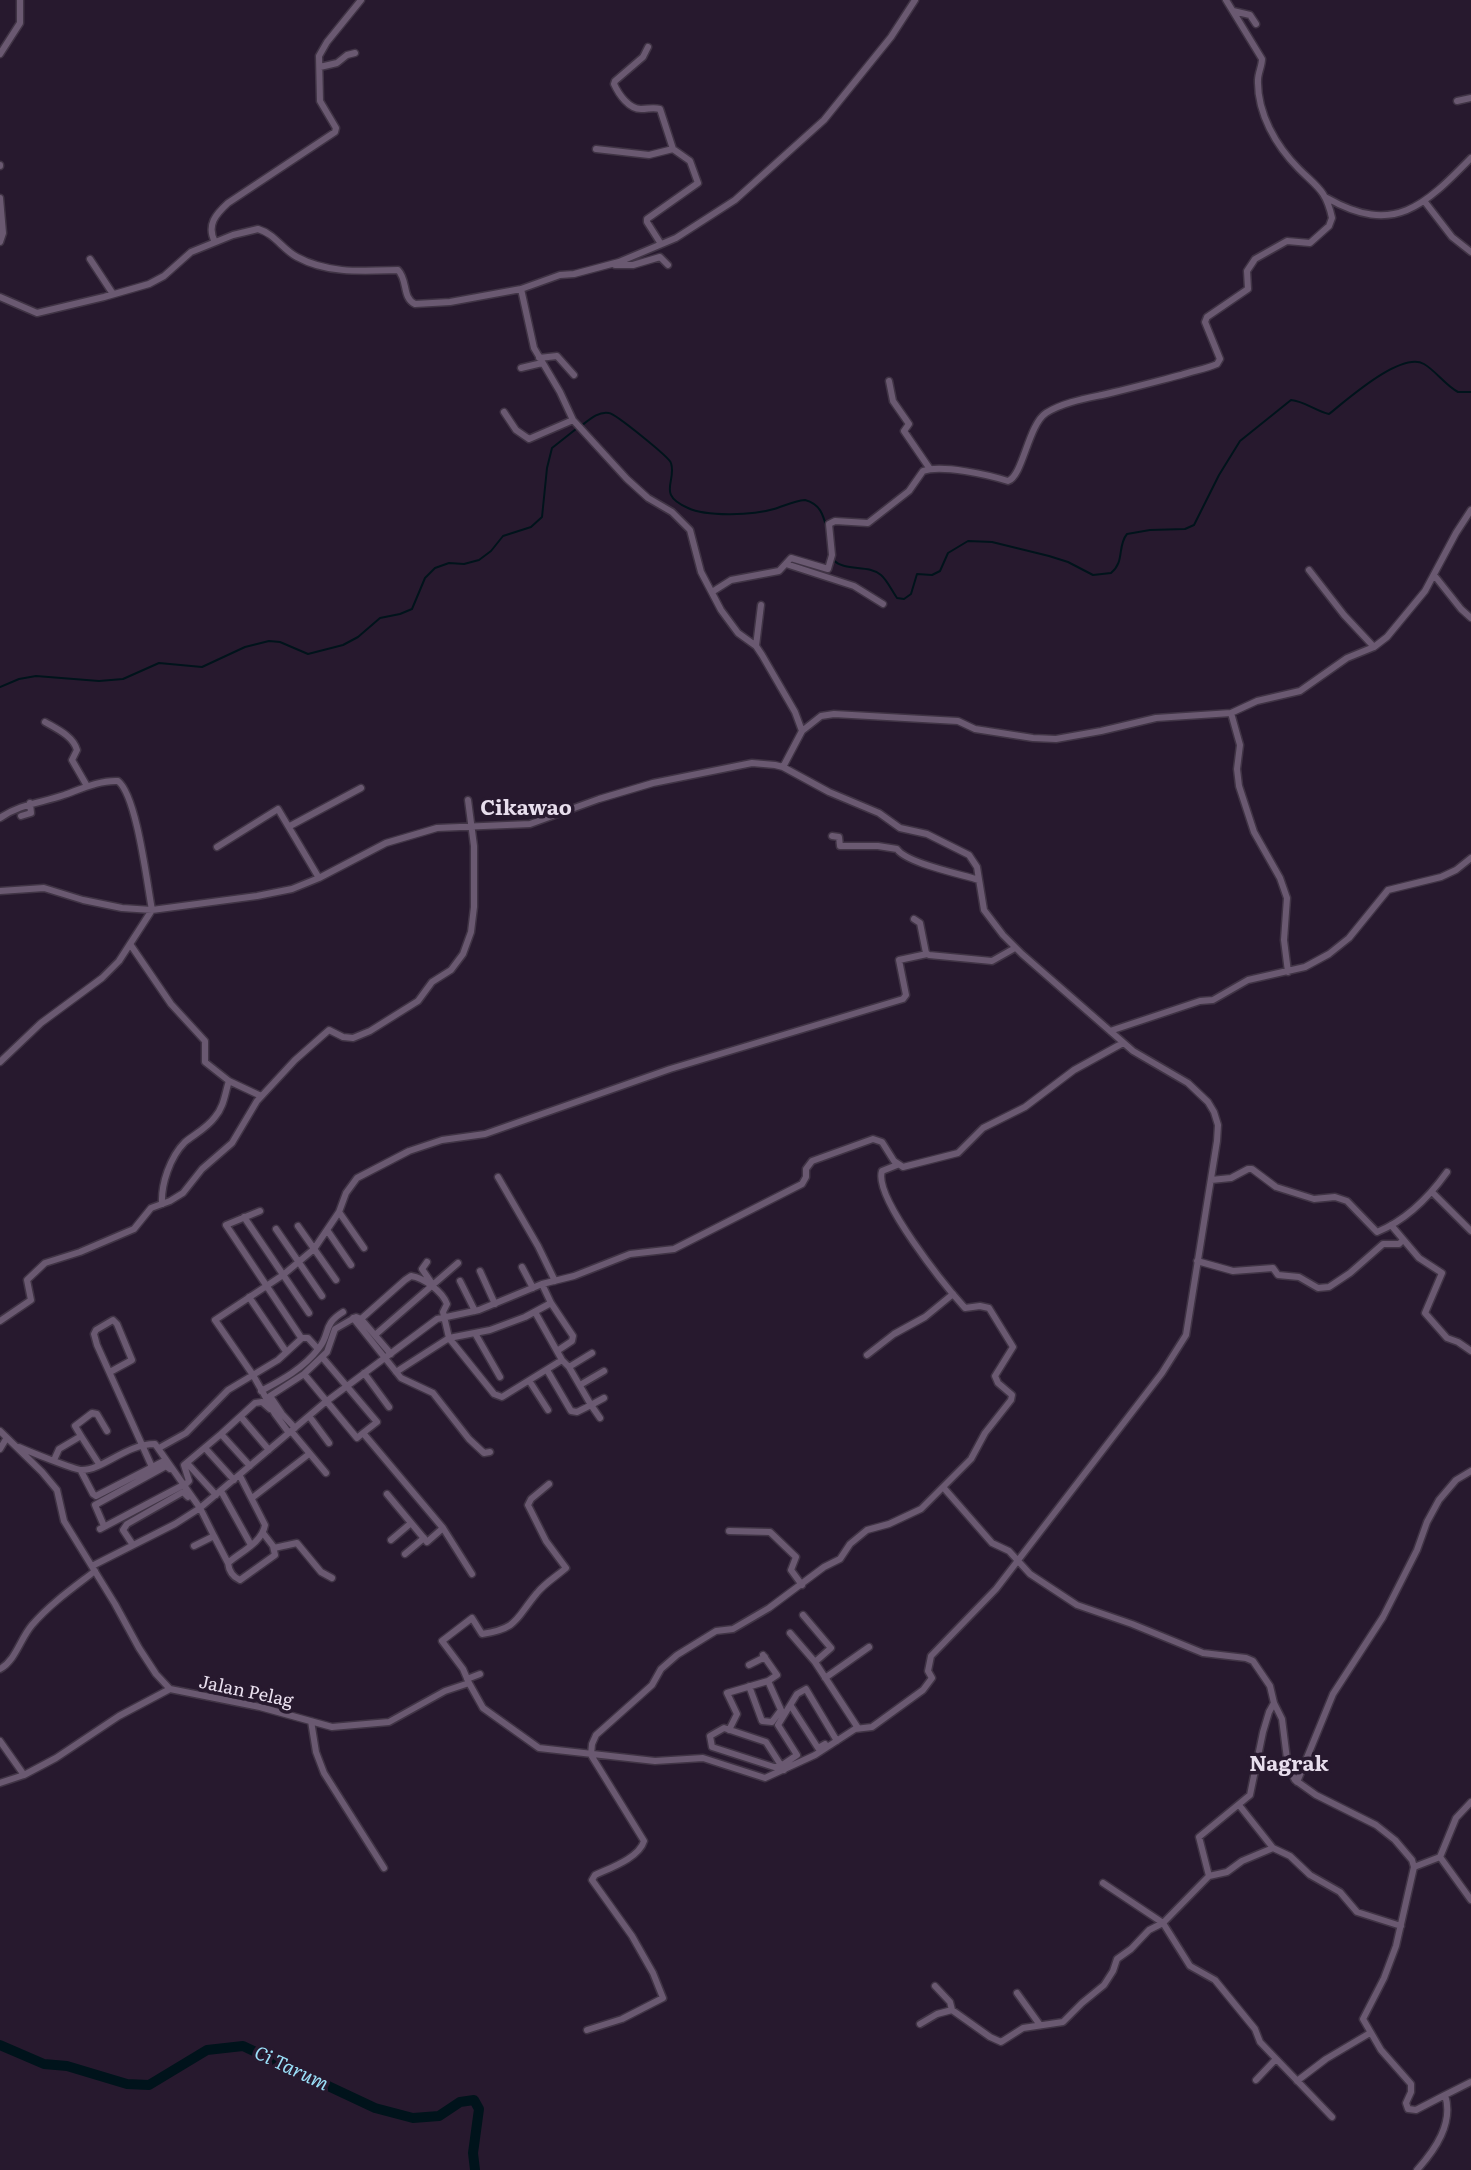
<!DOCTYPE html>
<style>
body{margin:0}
canvas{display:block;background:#27192e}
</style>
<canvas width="1471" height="2170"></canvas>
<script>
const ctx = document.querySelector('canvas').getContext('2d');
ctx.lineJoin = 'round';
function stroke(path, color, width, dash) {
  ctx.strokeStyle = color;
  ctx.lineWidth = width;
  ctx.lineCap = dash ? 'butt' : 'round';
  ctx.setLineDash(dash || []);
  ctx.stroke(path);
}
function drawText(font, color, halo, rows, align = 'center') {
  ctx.font = font + ' Literata,serif';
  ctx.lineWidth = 7;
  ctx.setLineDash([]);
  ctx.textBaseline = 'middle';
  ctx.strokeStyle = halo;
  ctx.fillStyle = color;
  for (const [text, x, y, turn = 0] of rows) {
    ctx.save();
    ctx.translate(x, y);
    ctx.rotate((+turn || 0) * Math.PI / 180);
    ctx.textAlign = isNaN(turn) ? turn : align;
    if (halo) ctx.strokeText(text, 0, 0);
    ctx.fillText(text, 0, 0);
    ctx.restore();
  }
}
stroke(new Path2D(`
 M581,426C589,420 598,411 609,413C616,414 670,458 671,463C677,482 656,494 688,508C707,517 754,515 774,509C784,506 794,501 805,500C820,504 823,514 827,529
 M833,560C846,572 868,564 881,575C887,580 892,591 897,598L904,599L911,594L917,574L932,575L940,571L948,553L968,541L992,542L1049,556L1068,562L1093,575L1111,573C1125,562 1117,546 1127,534L1150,530L1185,529L1194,525L1219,475L1240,441L1291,400C1304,401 1316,411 1329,414C1347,400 1401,351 1424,364C1436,371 1445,385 1458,392H1471
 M0,687L19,679L36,676L99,681L123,679L159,663L202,667L245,647L269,641L280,642L308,654L343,645L358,637L380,618L400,614L412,609L425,578L435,568L449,563L464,564L479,560L491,551L503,536L531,527L542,517L547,468L552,448L576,429`), '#00131b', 2);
stroke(new Path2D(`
 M0,2045L44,2064L67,2066L127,2084L149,2085L207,2050L243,2046L375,2108L413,2118L439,2116L460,2102L474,2100L479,2109L473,2153L475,2170`), '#00131b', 10);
const street = new Path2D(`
 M1233,11L1250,15L1256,24
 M648,47L643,57L615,81L614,84C619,95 629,109 641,109C649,109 653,107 660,109L673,149L690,161L698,183L647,219V222L661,244
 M0,54L20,23V0
 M320,67L337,63L347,55L355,53
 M1457,101L1471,98
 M596,149L649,155L673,149
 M0,165V166
 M0,198L3,233L0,242
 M1327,198C1394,236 1424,206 1471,158
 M1425,202L1452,237L1471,252
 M215,242C206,225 216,214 228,203L335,132L336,128L320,101L319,56L327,42L361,0
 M90,259L113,294
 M615,265H633L660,257L668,265
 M521,289L534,348L560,392L573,420L627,479L648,498L672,512L690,530L701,572L721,610L738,633L756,646L762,655L795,712L802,731L783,767
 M0,297L37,313L104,297L149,284L164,276L191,252L233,235L258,229C275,234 282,249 297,257C328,274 364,271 398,270C408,280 402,298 415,304L450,302L521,289L560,275L574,274L619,262L676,238L735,200L824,120L891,37L915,0
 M539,358L557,356L574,375
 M521,368L542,363
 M889,381L893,401L909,424L904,431L930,469
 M504,412L516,430L529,439L573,420
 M786,564L854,586L883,604
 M1309,570L1344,615L1374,647
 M1434,575L1461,609L1471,618
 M712,592L731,580L779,571L791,558L828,569L832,555L829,524L835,521L868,523L909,491L923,471C941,464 989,475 1008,481C1023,476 1028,425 1046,413C1062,403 1083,399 1102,395C1128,389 1154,382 1181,375C1192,371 1206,369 1217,364L1220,359L1205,322L1207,317L1248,289L1247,271L1255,259L1287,241L1310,243L1329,226L1332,218C1326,190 1317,187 1299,169C1276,146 1257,113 1258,80C1258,73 1262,66 1262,59L1226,0
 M756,646L761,605
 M1231,713L1240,745L1237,769L1239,786L1254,832L1280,878L1287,898L1284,940L1288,972
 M45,722C57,729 73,736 77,750L72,760L87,786
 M802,731L821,716L834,714L958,721L975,729L1033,738L1056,739L1101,731L1156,718L1231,713L1257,701L1300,691L1347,658L1374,647L1387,637L1425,591L1456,533L1471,510
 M21,816L31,813L30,803
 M0,818C20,804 41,803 64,795C81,789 100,780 118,781C137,796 147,884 152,910L122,908L83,900L44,888L0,891
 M290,826L361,788
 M832,836L839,837L840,846H878L897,849C906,863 960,874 979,880
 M217,847L278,809L319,878
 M914,919L920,923L926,953L929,955L992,961L1015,948
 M130,944L171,1004L205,1041V1062L229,1081L261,1096
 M1110,1031L1200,1001L1213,1000L1248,980L1305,967L1329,954L1349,938L1388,890L1441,877L1456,870L1471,858
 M0,1062L41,1023L102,978L119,961L152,910L257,896L292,889L319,878L386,843L437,828L530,824L599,799L653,783L752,763L775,765L783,767L829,792L879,813L900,828L927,834L969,855L977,867L984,910L1003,935L1022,954L1133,1051L1188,1083L1208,1102L1214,1112L1218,1125L1217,1141L1186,1335L1162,1373L996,1589L931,1656L928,1671L932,1678L923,1690L872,1727L855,1729L815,1755L765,1778L703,1758L655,1761L539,1748L483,1708L469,1683L445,1691L389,1722L332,1727L260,1707L170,1689L156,1674L139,1648L115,1604L64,1521L57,1490L42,1472L0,1431
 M897,1165L882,1171C873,1197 946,1287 965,1308L980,1306L989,1308L1013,1347L995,1376L998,1383L1012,1395L1011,1400L985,1433L971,1459L943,1487
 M498,1177L538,1246L555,1281
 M1211,1180L1231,1178L1248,1169H1252L1276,1187L1314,1199L1335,1197L1347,1201L1377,1232C1407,1220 1429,1197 1447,1172
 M1432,1192L1471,1231
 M162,1204C161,1184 170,1157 185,1142C195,1134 207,1128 215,1117C224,1107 225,1093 229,1081
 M260,1211L226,1225L300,1336
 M339,1212L364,1248
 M244,1217L309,1313
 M1391,1225L1419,1258L1442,1273L1425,1313L1447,1338L1458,1342L1471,1351
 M298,1226L336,1280
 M276,1229L322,1296
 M327,1230L351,1265
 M1197,1261L1233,1271L1273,1268L1278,1275L1299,1277L1318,1288L1329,1287L1350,1273L1383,1244H1399L1403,1240
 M427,1262L422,1269L433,1285
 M522,1267L533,1288
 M480,1271L495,1304
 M460,1281L475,1311
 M249,1297L285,1350
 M551,1303L573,1336L572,1341L557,1351
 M353,1318L401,1378L433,1393L469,1439L484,1453L490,1452
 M361,1319L405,1280L411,1276C424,1278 442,1291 447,1304L443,1312L449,1338L494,1394L502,1397L562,1360L535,1312
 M0,1321L31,1300L27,1280L45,1263L80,1252L134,1229L151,1208L170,1201L183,1193L202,1169L232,1143L257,1101L295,1060L329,1030L343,1037L353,1038L370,1031L418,1001L432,982L451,970L463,954L471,932L474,907V846L468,800
 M375,1335L458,1263
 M476,1335L500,1377
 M867,1355L894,1334L925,1317L953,1294
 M322,1357L377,1422L363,1433
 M562,1360L569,1367L591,1405L604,1398
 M569,1367L592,1353
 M547,1370L571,1411L577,1412L591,1405L600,1418
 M110,1372L132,1360L117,1324L113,1320L96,1330L94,1334L97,1345L152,1467
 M396,1372L449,1338L490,1330L525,1317L551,1303L542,1284
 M364,1373L389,1407
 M304,1374L357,1438L363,1433L443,1528L472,1574
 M530,1382L548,1410
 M580,1385L604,1371
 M261,1391C282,1380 304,1368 319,1348C331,1333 322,1325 343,1312
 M309,1416L329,1443
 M241,1417L269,1450
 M295,1428L282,1414L270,1396L304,1374L327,1352L335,1329L356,1317L361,1319L391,1354
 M291,1431L326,1473
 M289,1433L275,1414L253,1375L215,1320L283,1275L314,1249L339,1212L346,1193L357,1178L409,1151L442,1140L485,1134L670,1069L903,999L906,995L899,960L927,954
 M81,1436L75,1426L92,1413L97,1414L107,1431
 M19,1447C28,1451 75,1470 82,1470C103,1470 126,1444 155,1444L200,1508L214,1536
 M159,1448L186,1433L228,1390L278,1360L302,1338H308L318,1349
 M205,1448L234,1480
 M0,1449L6,1439
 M54,1460L59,1449L81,1436L99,1464
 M187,1463L216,1495
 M250,1466L221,1434L255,1403L262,1402L270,1409
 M81,1471L93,1494L96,1496L166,1460
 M240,1476L265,1525C262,1543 240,1552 228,1563C229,1572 233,1577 240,1580L275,1555L273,1546L263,1533
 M221,1491L251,1545
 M387,1494L427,1542L443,1528
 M252,1498L309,1454
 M104,1526L95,1505L166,1466L170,1469
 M100,1529L187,1483L189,1481L184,1465L221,1434
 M729,1531L770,1532L796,1557L791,1570L802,1585
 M391,1540L411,1523
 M133,1545L123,1530L127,1524L183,1492L188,1497
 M194,1546L214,1536L228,1563
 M274,1548L297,1543L321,1572L332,1578
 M405,1554L424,1538
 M92,1566L175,1524L200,1508L323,1404L437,1319L479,1310L542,1284L574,1276L630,1254L674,1249L802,1184L806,1177V1169L812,1161L873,1139L882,1142L894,1161L903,1167L958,1153L983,1128L1025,1107L1074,1070L1123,1043
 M803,1615L831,1648L815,1662
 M790,1633L815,1662L858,1728
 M749,1665L765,1657
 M0,1669C16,1660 20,1639 32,1625C50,1604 73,1588 95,1571
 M825,1678L869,1647
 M467,1679L480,1674
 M469,1683L463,1669L442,1641L472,1618L482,1634C519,1628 515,1619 537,1593C545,1583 557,1576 566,1568L546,1541L528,1505L531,1499L549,1484
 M749,1686L762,1721L772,1722L781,1710L768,1681
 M791,1706L818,1748L825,1744
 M311,1721L316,1752L324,1773L384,1868
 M729,1730L737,1714L727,1693L768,1681L777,1675L763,1655
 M0,1741L24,1775
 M784,1770L766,1742L724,1728L710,1736L712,1747L774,1767L781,1766L797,1755L778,1725L797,1694L806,1689L837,1741
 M1297,1782L1333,1694L1383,1617L1417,1550L1427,1522L1439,1500L1456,1480L1471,1471
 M0,1783L24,1775L56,1758L119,1716L170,1689
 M1239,1805L1273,1848
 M1440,1857L1471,1900
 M1414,1867L1440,1857L1456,1818L1471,1802
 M1209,1876L1199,1837L1250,1795L1263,1732L1269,1712L1274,1703
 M1103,1883L1163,1923L1190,1966L1215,1980L1255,2029L1260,2042L1332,2117
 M935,1986L950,2002L952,2010
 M1017,1993L1040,2025
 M920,2024L937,2014L952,2010L990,2037L1001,2042L1023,2028L1063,2022L1082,2003L1104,1985L1113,1971L1117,1959L1131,1949L1149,1930L1163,1923L1209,1876L1227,1872L1242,1861L1273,1848L1290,1856L1310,1875L1340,1892L1357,1912L1401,1926
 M587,2030L622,2019L663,1998L653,1973L632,1936L592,1880L595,1875C610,1868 639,1858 644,1841L591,1755L592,1744L596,1735L642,1694L652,1685L661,1669L677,1655L716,1631L733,1629L769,1608L824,1567L840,1559L850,1544L867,1530L889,1524L921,1509L943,1487L992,1543L1009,1551L1030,1574L1077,1605L1132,1624L1203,1653L1246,1658L1253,1661L1270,1686L1274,1703L1282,1719L1288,1767L1295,1780L1316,1795L1376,1825L1395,1840L1412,1860L1414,1867L1396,1946L1384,1978L1363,2019L1381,2050L1411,2084V2092L1406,2103L1408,2109L1416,2110L1445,2095C1454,2123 1435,2150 1417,2170
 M1256,2080L1275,2060
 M1297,2081L1326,2059L1370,2033
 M1445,2095L1471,2082`);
stroke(street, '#403445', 9);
stroke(street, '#6a5971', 6);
drawText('18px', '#e8deed', '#27192e', [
 ["Jalan Pelag",246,1692,12]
]);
drawText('italic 19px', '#9be0f9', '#27192e', [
 ["Ci Tarum",291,2069,25]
]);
drawText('bold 21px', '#e8deed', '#27192e', [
 ["Cikawao",526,809],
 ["Nagrak",1289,1765]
]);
</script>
